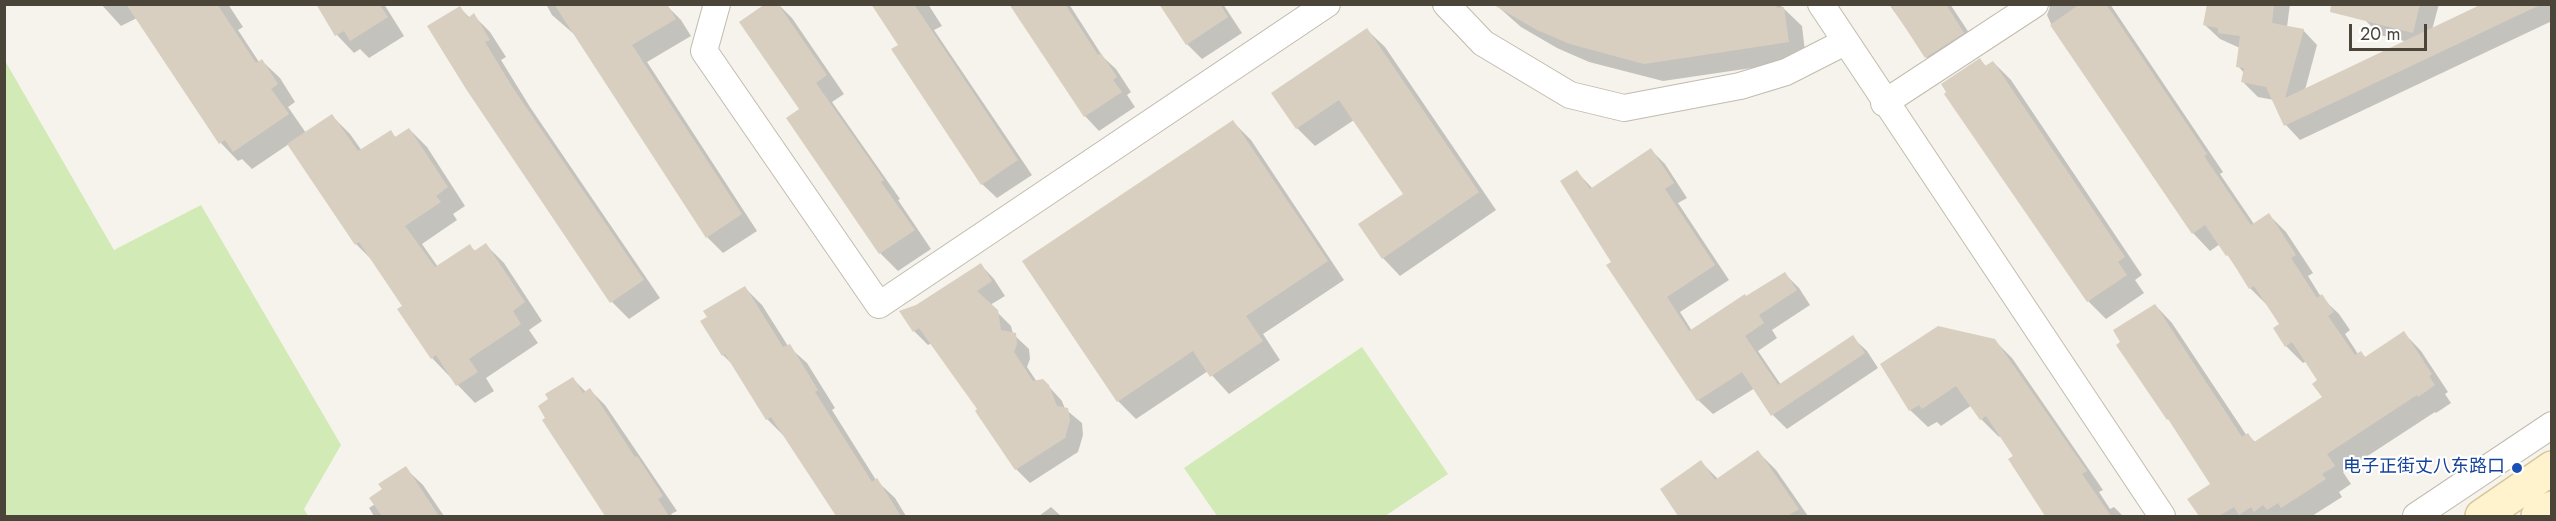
<!DOCTYPE html>
<meta charset="utf-8">
<style>
body{margin:0}
#map{position:relative;width:2556px;height:521px;overflow:hidden;background:#f6f3ec;font-family:Jost,sans-serif}
canvas{display:block}
.frame{position:absolute;inset:0;border:6px solid #4b4439;pointer-events:none}
.scale{position:absolute;left:2349px;top:24px;width:78px;height:27px;box-sizing:border-box;border:3px solid #4b4439;border-top:0;padding-left:8px;font-size:18px;line-height:21px;white-space:nowrap;color:#4b4439;-webkit-text-stroke:4px #fff;paint-order:stroke}
</style>
<div id="map">
<canvas width="2556" height="521"></canvas>
<div class="frame"></div>
<div class="scale">20 m</div>
</div>
<script>
const ctx = document.querySelector('canvas').getContext('2d');
ctx.lineJoin = 'round';
function fill(path, color) {
  ctx.fillStyle = color;
  ctx.fill(path, 'evenodd');
}
function stroke(path, color, width, dash) {
  ctx.strokeStyle = color;
  ctx.lineWidth = width;
  ctx.lineCap = dash ? 'butt' : 'round';
  ctx.setLineDash(dash || []);
  ctx.stroke(path);
}
function drawText(font, color, halo, rows, align = 'center') {
  ctx.font = font + ' Jost,"Noto Sans SC",sans-serif';
  ctx.lineWidth = 4.5;
  ctx.setLineDash([]);
  ctx.textBaseline = 'middle';
  ctx.strokeStyle = halo;
  ctx.fillStyle = color;
  for (const [text, x, y, turn = 0] of rows) {
    ctx.save();
    ctx.translate(x, y);
    ctx.rotate((+turn || 0) * Math.PI / 180);
    ctx.textAlign = isNaN(turn) ? turn : align;
    if (halo) ctx.strokeText(text, 0, 0);
    ctx.fillText(text, 0, 0);
    ctx.restore();
  }
}
fill(new Path2D(`
 M4,59L114,250L201,205L341,445L304,509L308,516H5Z
 M1362,347L1448,474L1385,516H1217L1184,468Z`), '#d2eab5');
fill(new Path2D(`
 M101,4H228L243,27L238,30L259,62L262,61L280,78L295,102L288,107L306,133L332,116L350,134L362,151L391,132L396,138L409,129L427,147L465,206L453,214L457,220L422,244L438,267L470,246L476,252L486,245L504,263L542,321L529,330L538,343L486,378L494,391L475,403L432,358L404,306L374,262L356,244L289,144L252,169L242,159L238,161L221,143L137,18L121,26Z
 M318,4H384L404,36L369,58L360,49L354,53L337,35Z
 M546,4H665L681,20L691,36L647,62L757,231L723,253L707,237L575,35L552,15Z
 M778,4L792,18L844,94L832,102L900,199L898,200L931,249L898,271L880,253L788,118L801,109Z
 M873,4H928L942,26L934,30L1032,175L997,198L982,184L900,45Z
 M1011,4H1069L1103,57L1116,69L1131,92L1127,95L1135,107L1099,131L1085,116Z
 M1161,4H1223L1242,33L1202,59L1187,44Z
 M1495,4H1779L1802,26L1806,60L1663,81L1589,62L1557,48L1521,27Z
 M1889,4H1950L1981,51L1944,75L1926,57Z
 M2045,4H2110L2223,172L2220,174L2254,224L2269,215L2286,232L2313,273L2308,276L2321,297L2339,314L2350,330L2345,334L2358,354L2361,353L2366,358L2404,333L2421,351L2448,392L2445,394L2451,403L2436,413L2435,412L2343,472L2351,484L2339,492L2342,497L2312,516H2201L2189,499L2212,484L2175,426L2168,419L2155,305L2172,323L2247,436L2248,435L2256,443L2324,398L2320,381L2307,361L2303,363L2286,346L2281,324L2267,305L2250,288L2220,244L2210,251L2193,233L2051,24L2047,15L2050,7Z
 M2209,4H2290L2287,27L2303,30L2317,45L2305,90L2408,42L2380,35L2365,20L2361,4H2439L2432,30L2486,4H2552V21L2300,140L2286,125L2274,100L2258,97L2243,82L2244,73L2238,66L2240,48L2220,39L2205,25Z
 M460,8L470,18L473,15L490,32L506,57L501,60L530,107L660,298L629,319L612,302Z
 M1367,30L1385,47L1496,210L1400,276L1383,258L1405,194L1354,120L1315,146L1297,128L1273,94Z
 M1980,60L1987,67L1993,62L2011,80L2142,275L2135,280L2144,293L2106,319L2088,301L1947,94Z
 M1233,122L1251,140L1344,280L1263,334L1280,360L1229,394L1208,371L1136,419L1118,401L1024,261Z
 M1651,150L1665,164L1687,198L1678,203L1729,280L1680,312L1692,331L1784,273L1799,288L1810,305L1772,330L1777,338L1758,351L1781,385L1852,337L1867,351L1878,368L1787,429L1773,415L1755,388L1713,414L1698,400L1613,262L1577,172L1593,189Z
 M981,265L994,279L1005,296L990,305L1011,326L1013,334L1029,349L1030,359L1027,367L1037,382L1043,380L1062,401L1065,409L1082,423L1083,435L1078,452L1030,483L1016,469L977,411L979,410L932,343L928,345L914,331L917,307Z
 M744,287L762,305L788,346L807,363L835,408L832,410L876,480L895,498L906,516H837L786,438L767,419L735,367L723,355L702,322Z
 M1994,340L2012,358L2103,490L2099,492L2110,509L2114,507L2123,516H2050L2040,506L2015,456L2001,435L1999,437L1981,419L1972,405L1941,426L1937,422L1928,427L1910,410Z
 M573,379L587,393L590,390L605,405L677,511L671,514L673,516H606L544,420Z
 M1758,452L1776,470L1808,516H1680L1662,490L1701,462L1718,479Z
 M405,468L423,485L444,516H374L369,508L375,504L384,490Z
 M1051,507L1061,516H1039Z`), '#0003');
fill(new Path2D(`
 M126,4H217L256,63L262,59L278,84L271,89L289,114L233,152L225,140L219,144Z
 M316,4H379L388,17L350,41L344,31L335,36Z
 M554,4H667L676,19L632,45L742,214L706,238Z
 M765,4H778L827,75L816,83L884,180L881,182L915,230L879,254L786,118L799,109L739,22Z
 M871,4H914L1018,160L981,185L891,49L898,45Z
 M1009,4H1065L1098,55L1101,53L1117,77L1113,80L1122,92L1084,117Z
 M1159,4H1220L1228,17L1186,45Z
 M1492,4H1775L1777,8L1784,7L1789,42L1644,64L1570,44L1537,30Z
 M1890,4H1946L1964,33L1925,58Z
 M2080,4H2106L2207,154L2204,156L2251,225L2269,213L2296,255L2291,258L2317,298L2322,294L2334,312L2328,316L2355,355L2361,351L2365,357L2404,331L2432,374L2429,376L2435,385L2418,397L2417,395L2327,454L2335,466L2322,474L2326,479L2281,508L2278,503L2267,510L2263,505L2254,512L2251,507L2239,515L2234,507L2219,516H2199L2187,499L2210,484L2168,419L2167,420L2116,345L2120,342L2113,330L2155,304L2242,437L2248,433L2254,442L2322,397L2312,384L2317,380L2292,342L2285,347L2273,328L2279,324L2254,286L2249,289L2228,255L2226,256L2205,225L2192,234L2050,25Z
 M2207,4H2274L2272,23L2304,29L2285,98L2482,4H2542L2284,126L2266,87L2241,82L2244,68L2236,67L2240,36L2218,33V28L2203,25Z
 M2331,4H2420L2413,33L2330,12Z
 M460,6L468,18L474,13L490,40L485,42L513,88L644,280L610,303L466,89L427,26Z
 M1367,28L1479,192L1382,259L1358,224L1403,194L1339,100L1296,129L1271,93Z
 M1980,58L1985,66L1993,61L2125,257L2118,262L2127,275L2087,302L1944,94L1946,92L1941,84Z
 M332,114L358,151L391,130L395,137L409,128L448,187L436,196L441,202L405,226L435,267L470,244L474,251L486,243L525,302L513,311L521,324L469,359L478,372L456,386L436,355L431,359L397,309L402,306L359,242L355,245L287,144Z
 M1233,120L1328,261L1246,316L1263,341L1210,377L1193,351L1117,402L1022,261Z
 M1651,148L1674,183L1665,189L1715,265L1667,297L1689,331L1745,294L1746,296L1785,272L1797,290L1759,315L1764,323L1745,336L1778,385L1853,335L1865,353L1771,416L1742,372L1697,401L1606,265L1611,262L1560,181L1577,170L1590,189Z
 M981,263L992,281L977,291L998,310L1001,330L1016,333L1017,344L1014,352L1033,381L1043,379L1049,385L1057,406L1068,408L1070,420L1065,438L1015,470L975,411L977,409L919,328L913,332L899,311L916,305Z
 M745,286L783,347L790,344L818,390L815,392L872,482L877,478L901,516H836L771,417L766,420L725,354L722,356L700,321L707,317L703,311Z
 M1938,326L1995,339L2087,471L2082,474L2111,516H2045L2008,459L2013,456L1986,416L1980,420L1956,386L1922,409L1919,405L1909,411L1880,364Z
 M573,377L583,393L590,388L635,457L637,456L663,496L658,499L669,516H605L542,420L545,418L538,406L548,399L545,394Z
 M1758,450L1799,509L1787,516H1678L1660,489L1701,460L1715,480Z
 M406,466L439,516H382L369,498L382,489L378,484Z`), '#d8cfc1');
const street = new Path2D(`
 M717,4L704,51L879,305L1327,4
 M1446,4L1483,43L1570,95L1624,108L1740,86L1786,72L1845,42
 M1821,4L2162,516
 M1884,103L2035,4
 M2416,516L2552,425`);
const secondary = new Path2D(`
 M2482,516L2552,468
 M2538,516L2552,508`);
stroke(street, '#c2bbae', 28);
stroke(secondary, '#d6c79b', 36);
stroke(street, '#fff', 26);
stroke(secondary, '#fff3cd', 33);
for (const [x, y, r, color] of [
 [2517,468,6,"#1a4fb4"]
]) {
  const dot = new Path2D();
  dot.arc(x, y, r, 0, 2 * Math.PI);
  ctx.fillStyle = color;
  ctx.fill(dot);
  stroke(dot, '#fff', 2);
}
drawText('18px', '#164399', '#fff', [
 ["电子正街丈八东路口",2505,468]
], 'right');
</script>
